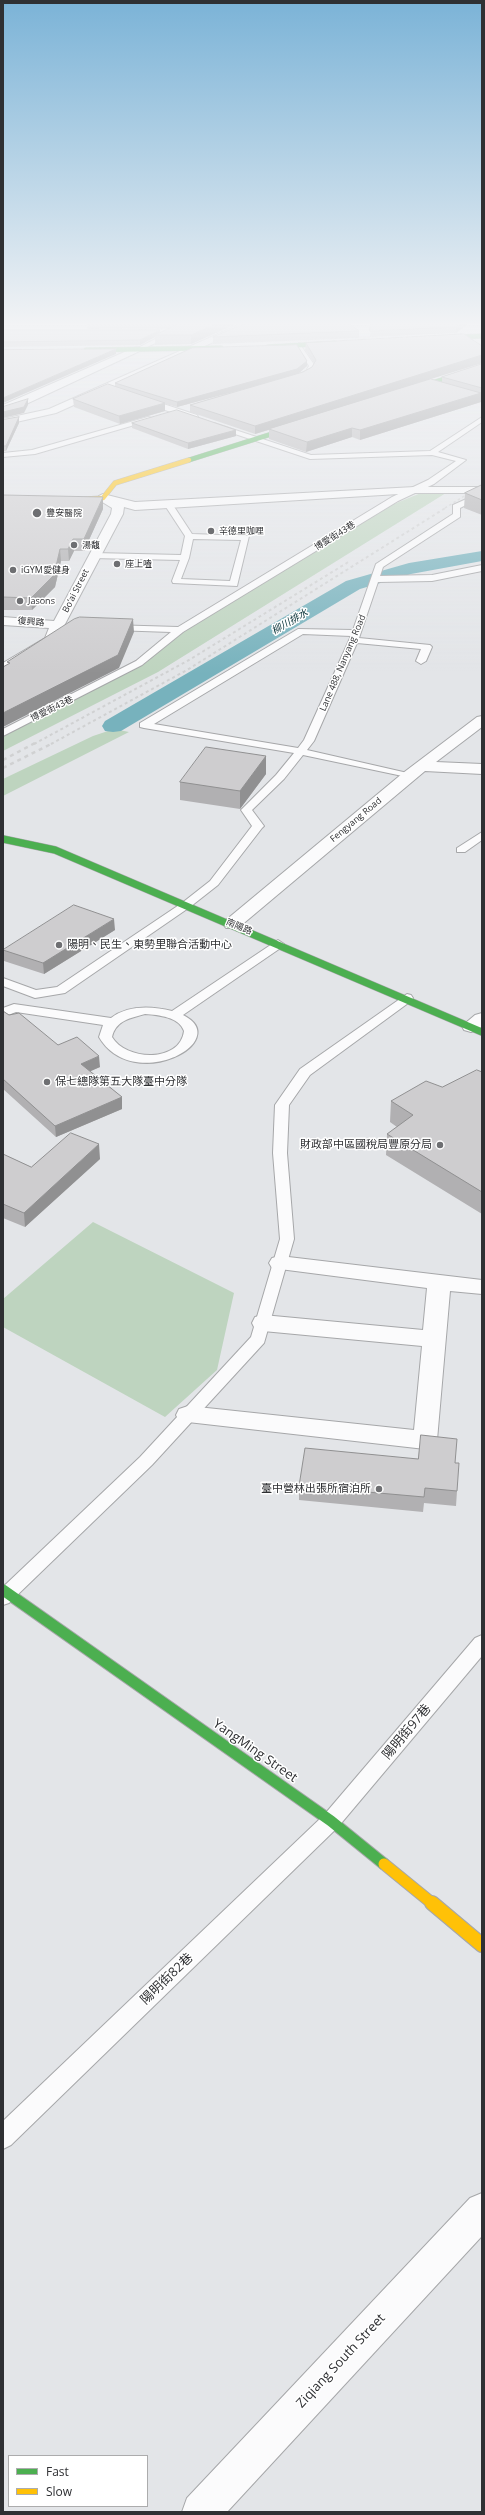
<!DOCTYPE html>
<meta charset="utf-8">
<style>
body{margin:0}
#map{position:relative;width:485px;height:2515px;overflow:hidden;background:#e3e5e8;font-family:"Open Sans",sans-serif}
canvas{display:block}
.frame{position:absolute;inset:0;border:4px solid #2f3033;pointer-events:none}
.legend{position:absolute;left:8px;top:2455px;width:140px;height:52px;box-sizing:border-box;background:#fff;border:1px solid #acacad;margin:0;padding:5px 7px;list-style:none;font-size:12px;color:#2f3033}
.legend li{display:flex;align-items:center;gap:8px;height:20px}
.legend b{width:20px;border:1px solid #acacad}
</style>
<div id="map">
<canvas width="485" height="2515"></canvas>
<div class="frame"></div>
<ul class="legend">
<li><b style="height:5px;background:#4caf50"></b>Fast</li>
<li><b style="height:5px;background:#ffc107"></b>Slow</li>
</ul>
</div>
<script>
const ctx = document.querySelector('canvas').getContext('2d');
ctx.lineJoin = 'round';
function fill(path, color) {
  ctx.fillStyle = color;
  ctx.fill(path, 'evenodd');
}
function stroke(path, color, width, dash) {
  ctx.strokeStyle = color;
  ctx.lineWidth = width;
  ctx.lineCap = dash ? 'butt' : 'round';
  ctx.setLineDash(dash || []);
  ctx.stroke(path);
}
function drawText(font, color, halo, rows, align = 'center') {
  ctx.font = font + ' "Open Sans","Noto Sans TC",sans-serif';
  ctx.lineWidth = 3;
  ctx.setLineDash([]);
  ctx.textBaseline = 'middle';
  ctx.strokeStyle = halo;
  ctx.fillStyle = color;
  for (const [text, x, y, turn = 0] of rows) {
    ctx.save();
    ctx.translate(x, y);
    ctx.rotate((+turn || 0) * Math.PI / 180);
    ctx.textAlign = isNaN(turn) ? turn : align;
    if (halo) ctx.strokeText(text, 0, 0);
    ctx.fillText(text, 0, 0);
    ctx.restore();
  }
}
fill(new Path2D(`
 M421,493H446L158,672L3,751V736L144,664L181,633L394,504Z
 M114,729L129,732L3,796V779L93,736Z
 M93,1222L234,1293L217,1370L165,1417L3,1327V1299Z`), '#bed4bf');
fill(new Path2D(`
 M482,551V561L411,574L360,589L121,731L113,732L105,731L102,726L105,721L346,581L409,563Z`), '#77b2bd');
const lane = new Path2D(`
 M176,329L178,332L141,350L136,349L167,333H140L138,330Z
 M299,343L315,366L311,373L296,380L294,377L306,371L309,366L296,345Z
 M145,398L197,415L198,417L191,419L142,402Z
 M148,417L155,419L35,454L3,457V453L32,450Z
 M482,417V422L438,452L466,460L434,484L398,501L183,632L142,665L3,736V729L136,661L171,632L113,630L110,629V625L178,627L392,497L428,480L456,461L432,455L310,459L214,427V423L311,455L430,451Z
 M482,492V497L460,508V517L383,567L380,576L432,575L482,565V571L432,581L378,582L359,638L430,645L432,647L426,661L421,664L416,661L421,649L357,643L314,741L307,750L412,774V778L303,755L284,779L252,810L264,826L262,828L218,885L190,907L65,993L35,998L3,986V978L36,990L57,987L182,903L210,881L252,826L241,810L276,775L294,753L144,728L140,727V723L298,629L353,630L376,564L453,514V505ZM303,634L351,636L304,740L298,748L154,724Z
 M168,502H171L192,534L249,536L237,586L173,583L172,581L180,560L91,558L90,556L94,553L181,555L185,536L164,504ZM193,539L241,540L230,581L181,579L189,558Z
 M482,832V840L465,852H457V848Z
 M278,940L284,944L282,947L183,1015C235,1041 133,1095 99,1037L103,1025L16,1012L3,1017V1008L14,1004L111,1018C128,1005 152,1006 172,1011ZM145,1014C159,1015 179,1017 184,1031C180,1063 126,1061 112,1037C116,1020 131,1018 145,1014Z
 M407,994L411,995L413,998L411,1001L310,1075L289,1105L287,1153L294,1239L264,1343L152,1465L9,1603L3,1605V1587L140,1457L251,1337L280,1239L273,1153L275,1105L300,1069Z
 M482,1635V1656L338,1827L11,2145L3,2149V2121L324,1815L475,1638Z`);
const street = new Path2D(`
 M245,322H258L56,413L3,425V419L49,409Z
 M136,347L144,349L24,405L3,411V405Z
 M415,487H482V493H415L135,510L124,507L123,514L55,643L3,673V663L45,638L49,628L3,625V617L54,621L111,514L112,508L99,500V496L103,494L135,502Z
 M482,716V727L436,762L482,764V774L425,771L238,928H226L223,924L226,920L403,773L477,717Z
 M482,1013V1027L471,1032L464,1030L462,1026L475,1015Z
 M280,1256L482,1280V1294L450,1291L437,1440L434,1446L425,1449L179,1421L176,1415L179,1409L188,1406L414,1430L422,1346L263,1331L255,1329L252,1323L255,1317L263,1315L423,1330L427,1288L272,1268L269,1263L272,1258Z
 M482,2193V2236L227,2512H182L187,2498L470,2198Z`);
const fastFar2 = new Path2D(`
 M437,338L482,336
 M268,347L335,343
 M86,350L221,348
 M410,390L482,367
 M189,460L297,426`);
const fastFar1 = new Path2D(`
 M3,839L55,850L482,1032`);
const fast = new Path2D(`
 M3,1590L331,1821L384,1864`);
const slowFar2 = new Path2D(`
 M72,500L103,498L115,483L189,460`);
const slowFar1 = new Path2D(`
 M384,1864L433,1904`);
const slow = new Path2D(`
 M432,1903L482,1945`);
stroke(lane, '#a6a7a9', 2);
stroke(street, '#a6a7a9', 2);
stroke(fastFar2, '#a6a7a9', 5.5);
stroke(fastFar1, '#a6a7a9', 8);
stroke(fast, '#a6a7a9', 13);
stroke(slowFar2, '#a6a7a9', 5.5);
stroke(slowFar1, '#a6a7a9', 13);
stroke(slow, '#a6a7a9', 16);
fill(lane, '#fbfbfc');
fill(street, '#fbfbfc');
stroke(fastFar2, '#4caf50', 4.5);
stroke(fastFar1, '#4caf50', 7);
stroke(fast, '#4caf50', 11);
stroke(slowFar2, '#ffc107', 4.5);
stroke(slowFar1, '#ffc107', 11);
stroke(slow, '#ffc107', 14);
stroke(new Path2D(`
 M445,508L482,485`), '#d0d1d2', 1.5, [2.5, 2.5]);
stroke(new Path2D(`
 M34,744L189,660L350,561
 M51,744L187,670L447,507`), '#d0d1d2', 2, [3, 3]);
stroke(new Path2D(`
 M3,760L35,743
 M3,768L53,743`), '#d0d1d2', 2.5, [4, 4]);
fill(new Path2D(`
 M87,322H234V325L191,344L155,345V337L140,345L3,347V330H160V333L171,328L87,329Z
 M371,322H470L456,333L370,337Z
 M359,331V338L213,344V337Z
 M306,343L482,346V363L371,397L442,382V377L482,364V395H481V402L360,440L352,437L306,452L269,439V430L255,434L190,412V405L228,393L177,407L165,404V411L120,424L74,407L73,399L115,386V383L307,361V366L299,373L303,372L312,367L314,363L305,350Z
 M19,417V423L6,451H3V420Z
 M132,423L236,430V436L188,449L132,428Z
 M482,485V515L464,508L465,493Z
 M3,495L103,509L84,551H74L69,561H61L55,587L32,610H3Z
 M266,756V774L240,809L180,800V782Z
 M115,930L44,974L4,961L3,950Z
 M3,1011L9,1015L58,1045L100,1067L90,1071L122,1097V1109L56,1137L3,1089Z
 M482,1072V1214L386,1155L387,1134L397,1127L390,1122L391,1101L442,1087Z
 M3,1154L31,1167L100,1159L25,1227L3,1218Z
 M455,1463L457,1491L456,1506L424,1503L423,1512L299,1500V1486Z`), '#b1b0b2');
fill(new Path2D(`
 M220,322H234V325L191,344V335Z
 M463,322H470L456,333V327Z
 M160,330V335H155V337L140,345V340Z
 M116,349V354L3,403V398Z
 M482,355V363L255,434V426Z
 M307,361V366L297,375L177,407V402Z
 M481,393V402L360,440V430Z
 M28,399V405L24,413L3,418V412Z
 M165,403V411L120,424L119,416Z
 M19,417V423L6,451V446Z
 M352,428V437L306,452L307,442Z
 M236,430V436L188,449V443Z
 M103,497V509L84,551V539Z
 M73,539L74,551L69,561L68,549Z
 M60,549L61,561L55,587L32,610L31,598Z
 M133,619L134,632L119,668L3,727V713Z
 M266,756V774L240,809V791Z
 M114,919L115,930L44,974L43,963Z
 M99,1056L100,1067L82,1075L81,1064Z
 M122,1097V1109L56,1137L55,1126Z
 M99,1144L100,1159L25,1227L24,1213Z`), '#909091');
const building = new Path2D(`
 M178,322H220L191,335H155L178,324Z
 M249,322H347L359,331L213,337Z
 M371,322H463L456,327L370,331Z
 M3,330H160L140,340L3,342Z
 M464,334L482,346V355L255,426L190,405L303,372L312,367L316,360L306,343Z
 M297,345L307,361L297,369L177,402L115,383L192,348Z
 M116,349L3,398V350Z
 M482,364V388L442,377Z
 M431,379L481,393L360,430L352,428L307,442L269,429Z
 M108,384L165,403L119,416L73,399Z
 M28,399L24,407L3,412V407Z
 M177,410L236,430L188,443L132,423Z
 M19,417L6,446H3V420Z
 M482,485V500L465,493Z
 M3,495L103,497L84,539H73L68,549H60L54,575L31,598L3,597Z
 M80,617L133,619L118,655L3,713V667L10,663L7,662L74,619Z
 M206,747L266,756L240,791L180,782Z
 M74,905L114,919L43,963L3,950Z
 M3,1011L9,1015L19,1013L58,1045L77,1037L99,1056L81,1064L122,1097L55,1126L3,1079Z
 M477,1070L482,1072V1192L387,1134L413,1115L391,1101L426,1081L442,1087Z
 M71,1133L99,1144L24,1213L3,1204V1154L31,1167Z
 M421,1435L457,1439L455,1463H459L457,1491L425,1488L424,1497L299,1486L305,1448L418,1459Z`);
fill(building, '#cecdcf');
stroke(building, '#909091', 1);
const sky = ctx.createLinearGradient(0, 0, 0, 674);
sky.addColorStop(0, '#7bb3d7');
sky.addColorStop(0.48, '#f2f3f5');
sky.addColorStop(1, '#f2f3f500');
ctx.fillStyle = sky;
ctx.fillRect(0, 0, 485, 674);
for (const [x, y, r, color] of [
 [37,513,5,"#6e6f72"],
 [211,531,4,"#6e6f72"],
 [74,545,4,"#6e6f72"],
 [117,564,4,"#6e6f72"],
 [13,570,4,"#6e6f72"],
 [20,601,4,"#6e6f72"],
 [59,945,4,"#6e6f72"],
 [47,1082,4,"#6e6f72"],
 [440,1145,4,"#6e6f72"],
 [379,1489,4,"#6e6f72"]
]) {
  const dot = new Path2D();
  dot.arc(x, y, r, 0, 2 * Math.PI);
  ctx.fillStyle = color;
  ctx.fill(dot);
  stroke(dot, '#fff', 1.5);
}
drawText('9px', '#2f3033', '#fff', [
 ["豐安醫院",46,513],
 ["辛德里咖哩",219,531],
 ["湯馥",82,545],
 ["座上嗑",125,564],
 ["iGYM愛健身",21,570],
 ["Jasons",28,601]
], 'left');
drawText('9px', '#2f3033', '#fff', [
 ["博愛街43巷",335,536,-32],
 ["Bo’ai Street",76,591,-63],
 ["復興路",31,622,5],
 ["Lane 488, Nanyang Road",343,663,-67],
 ["博愛街43巷",52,709,-26],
 ["Fengyang Road",356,820,-40],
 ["南陽路",239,927,23]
]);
drawText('italic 10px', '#073137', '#fff', [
 ["柳川排水",290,622,-30]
]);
drawText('11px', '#2f3033', '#fff', [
 ["陽明、民生、東勢里聯合活動中心",67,945],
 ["保七總隊第五大隊臺中分隊",55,1082],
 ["財政部中區國稅局豐原分局",432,1145,"right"],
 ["臺中營林出張所宿泊所",371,1489,"right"]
], 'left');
drawText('13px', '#2f3033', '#fff', [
 ["陽明街97巷",407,1732,-50],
 ["YangMing Street",255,1751,35],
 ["陽明街82巷",167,1979,-44],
 ["Ziqiang South Street",341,2361,-47]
]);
</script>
